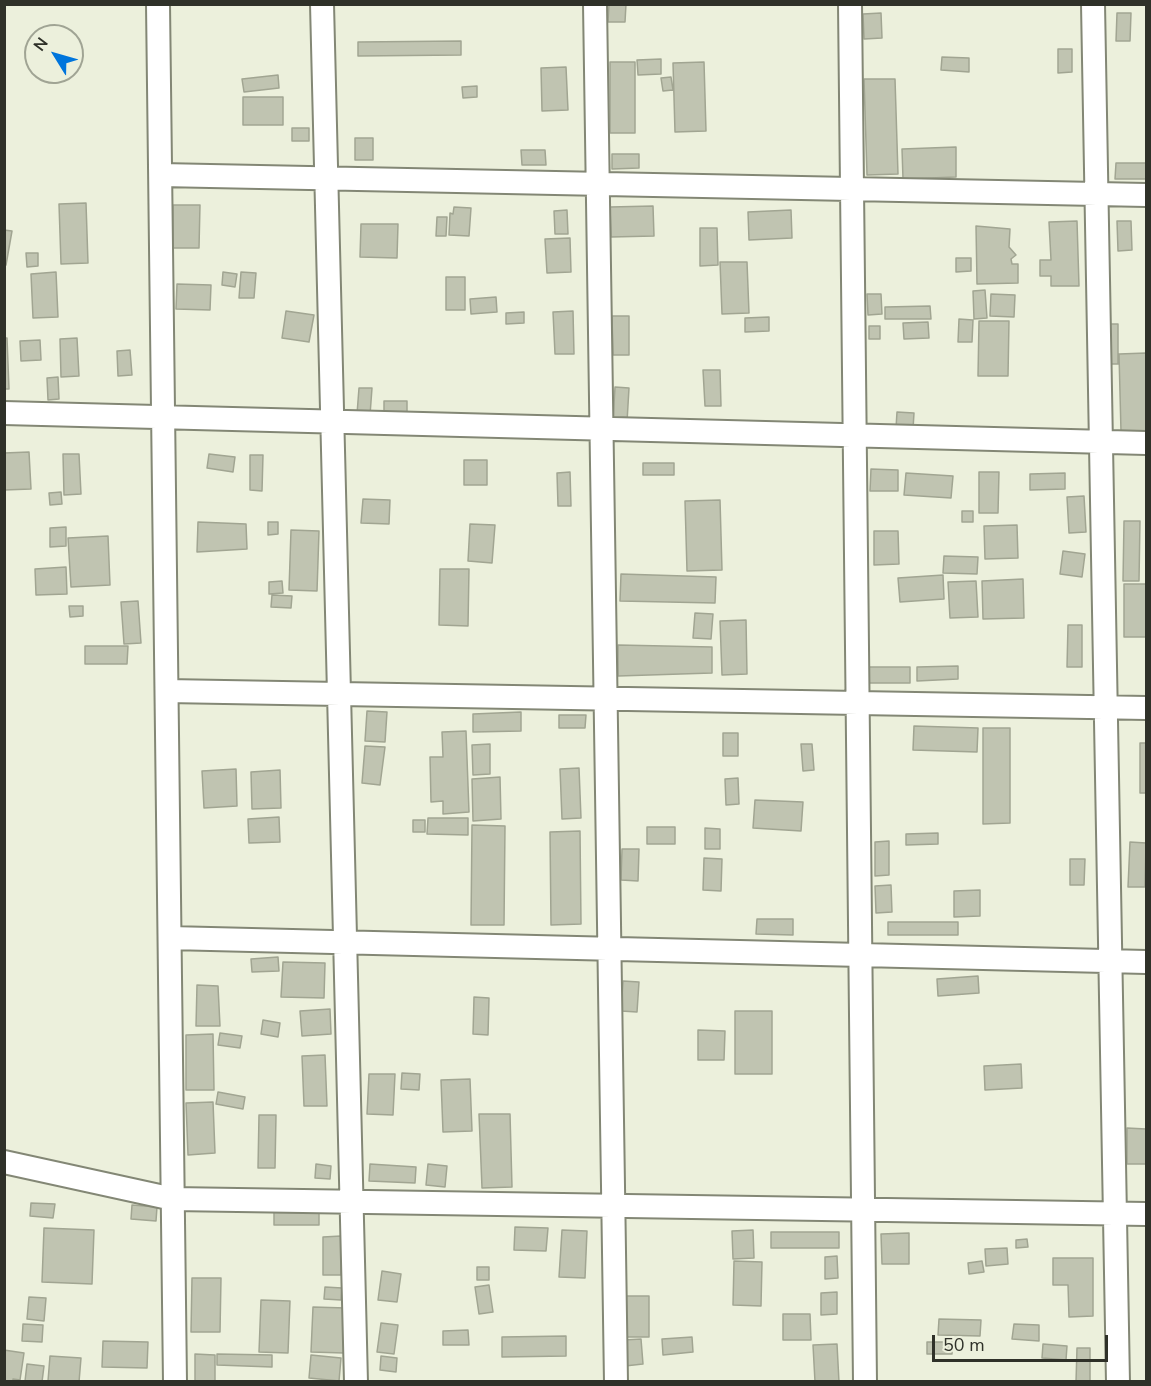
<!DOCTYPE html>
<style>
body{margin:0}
#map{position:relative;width:1151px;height:1386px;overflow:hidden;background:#ecf0dc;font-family:"Nunito Sans",sans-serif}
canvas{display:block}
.frame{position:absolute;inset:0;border:6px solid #2f3129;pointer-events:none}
.north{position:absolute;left:24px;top:24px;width:60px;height:60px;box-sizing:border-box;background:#ecf0dc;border:2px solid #a0a494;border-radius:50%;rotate:307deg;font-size:16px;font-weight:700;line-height:24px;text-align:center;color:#2f3129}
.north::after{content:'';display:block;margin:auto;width:21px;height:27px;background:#0075dc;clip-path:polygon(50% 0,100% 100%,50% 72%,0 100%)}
.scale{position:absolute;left:932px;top:1335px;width:176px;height:27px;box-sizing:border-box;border:3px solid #2f3129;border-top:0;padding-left:8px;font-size:18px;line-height:21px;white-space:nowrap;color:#2f3129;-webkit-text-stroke:4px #ecf0dc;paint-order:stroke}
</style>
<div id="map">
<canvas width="1151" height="1386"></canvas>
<div class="frame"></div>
<div class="north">N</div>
<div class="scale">50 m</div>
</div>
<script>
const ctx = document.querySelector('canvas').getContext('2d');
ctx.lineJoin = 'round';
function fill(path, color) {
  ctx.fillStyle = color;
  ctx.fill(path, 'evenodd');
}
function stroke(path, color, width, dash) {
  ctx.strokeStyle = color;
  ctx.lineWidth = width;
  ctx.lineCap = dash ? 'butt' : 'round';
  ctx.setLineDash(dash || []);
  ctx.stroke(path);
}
const building = new Path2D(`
 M609,4H626L625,22H608Z
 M881,13L882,38L864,39L863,14Z
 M1117,13H1131L1130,41H1116Z
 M461,41V55L358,56V42Z
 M1058,49H1072V72L1058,73Z
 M942,57L969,58V72L941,70Z
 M661,59V74L638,75L637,60Z
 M610,62H635V133H610Z
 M704,62L706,131L675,132L673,63Z
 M566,67L568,110L542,111L541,68Z
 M278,75L279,88L244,92L242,79Z
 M671,77L673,90L663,91L661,78Z
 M864,79H895L898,174L867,175Z
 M477,86V97L463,98L462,87Z
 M243,97H283V125H243Z
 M292,128H309V141H292Z
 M355,138H373V160H355Z
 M956,147V177L903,179L902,149Z
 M521,150H545L546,165H522Z
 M612,154H639V168L612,169Z
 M1116,163H1146V179H1115Z
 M86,203L88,263L61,264L59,204Z
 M173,205H200L199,248H173Z
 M653,206L654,236L611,237L610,207Z
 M454,207L471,208L469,236L449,235L450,213L453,214Z
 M567,210L568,234H555L554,211Z
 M791,210L792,238L749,240L748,212Z
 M437,217H447L446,236H436Z
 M1077,221L1079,286H1051V276H1040V260H1051L1049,222Z
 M1117,221H1131L1132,250L1118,251Z
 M361,224H398L397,258L360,257Z
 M976,226L1010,229L1009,247L1016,255L1011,259L1012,264H1018V283L977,284Z
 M700,228H717L718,265L700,266Z
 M4,230L12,231L6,265H4Z
 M570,238L571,272L547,273L545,239Z
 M26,253H38V266L27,267Z
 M956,258H971V271L956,272Z
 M720,262H747L749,313L722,314Z
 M56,272L58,317L33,318L31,274Z
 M223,272L237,274L235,287L222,285Z
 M241,272L256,273L254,298H239Z
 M446,277H465V310H446Z
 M177,284L211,285L210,310L176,309Z
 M985,290L987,318L974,319L973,291Z
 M867,294H881L882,314L868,315Z
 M991,294L1015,295L1014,317L990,316Z
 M496,297L497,312L471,314L470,299Z
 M930,306L931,319H885V307Z
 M286,311L314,315L309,342L282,338Z
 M573,311L574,354H555L553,312Z
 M524,312V323L506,324V313Z
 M612,316H629V355H613Z
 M769,317V331L745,332V318Z
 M959,319L973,320L972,342H958Z
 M979,321H1009L1008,376H978Z
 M928,322L929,338L904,339L903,323Z
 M1109,324H1118V364H1109Z
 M869,326H880V339H869Z
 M4,338H7L9,389H4Z
 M77,338L79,376L61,377L60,339Z
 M40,340L41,360L21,361L20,341Z
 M130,350L132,375L118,376L117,351Z
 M1146,353V431L1121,432L1119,354Z
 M703,370H720L721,406H705Z
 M58,377L59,399L48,400L47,378Z
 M615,387L629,388L627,422L613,421Z
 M359,388H372L370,415L357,414Z
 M384,401H407V414L384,415Z
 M897,412L914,413L913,429L896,428Z
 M29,452L31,489L4,490V453Z
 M63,454H79L81,494L64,495Z
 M209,454L235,457L233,472L207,468Z
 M250,455H263L262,491L250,490Z
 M464,460H487V485H464Z
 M643,463H674V475H643Z
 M871,469L898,470V491H870Z
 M570,472L571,506H558L557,473Z
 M979,472H999L998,513H979Z
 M906,473L953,476L951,498L904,495Z
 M1065,473V489L1030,490V474Z
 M61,492L62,504L50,505L49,493Z
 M1084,496L1086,532L1069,533L1067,497Z
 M363,499L390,500L389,524L361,523Z
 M720,500L722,570L687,571L685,501Z
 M962,511H973V522H962Z
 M1124,521H1140L1139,581H1123Z
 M198,522L246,524L247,549L197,552Z
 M268,522H278V534L268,535Z
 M470,524L495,525L492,563L468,561Z
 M1017,525L1018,558L985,559L984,526Z
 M66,527V546L50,547V528Z
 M291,530L319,531L317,591L289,590Z
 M874,531H898L899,564L874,565Z
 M108,536L110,585L71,587L68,538Z
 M1063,551L1085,554L1082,577L1060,574Z
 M944,556L978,557L977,574L943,573Z
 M66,567L67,594L36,595L35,569Z
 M440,569H469L468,626L439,625Z
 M621,574L716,577L715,603L620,601Z
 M943,575L944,599L900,602L898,578Z
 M1023,579L1024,618L983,619L982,581Z
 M282,581L283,593L269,594V582Z
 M976,581L978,617L950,618L948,582Z
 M1124,584H1146V637H1124Z
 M272,595L292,596L291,608L271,607Z
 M138,601L141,643L124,644L121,602Z
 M69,606H83V616L70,617Z
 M695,613L713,614L711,639L693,638Z
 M746,620L747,674L722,675L720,621Z
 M1068,625H1082V667H1067Z
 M618,645L712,647V673L618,676Z
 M85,646H128L127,664H85Z
 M958,666V679L917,681V667Z
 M867,667H910V683H866Z
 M367,711L387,712L385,742L365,741Z
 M521,712V731L473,732V714Z
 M559,715H586L585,728H559Z
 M914,726L978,728L977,752L913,750Z
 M983,728H1010V823L983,824Z
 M466,731L469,812L443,814V801L431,802L430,757H443L442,732Z
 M723,733H738V756H723Z
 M1140,743H1146V793H1140Z
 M490,744V774L473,775L472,745Z
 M801,744H812L814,770L803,771Z
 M365,746L385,747L380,785L362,783Z
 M579,768L581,818L562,819L560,769Z
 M236,769L237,806L204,808L202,771Z
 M280,770L281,808L252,809L251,772Z
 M500,777L501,819L473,821L472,779Z
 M738,778L739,804L726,805L725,779Z
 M755,800L803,802L801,831L753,828Z
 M279,817L280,842L249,843L248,819Z
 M428,818H468V835L427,834Z
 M413,820H425V832H413Z
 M472,825L505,826L504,925H471Z
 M647,827H675V844H647Z
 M705,828L720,829V849H705Z
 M580,831L581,924L551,925L550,832Z
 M938,833V844L906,845V834Z
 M889,841V875L875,876V842Z
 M1130,842L1146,843L1145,887H1128Z
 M622,849H639L638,881L621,880Z
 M704,858L722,859L721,891L703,890Z
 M1070,859H1085L1084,885H1070Z
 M891,885L892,912L876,913L875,886Z
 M980,890V916L954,917V891Z
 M757,919H793V935L756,934Z
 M888,922H958V935H888Z
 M278,957L279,971L252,972L251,959Z
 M283,962L325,963L324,998L281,997Z
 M978,976L979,993L938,996L937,979Z
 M623,981L639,982L637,1012L621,1011Z
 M197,985L218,986L220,1026H196Z
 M474,997L489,998L488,1035L473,1034Z
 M330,1009L331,1034L302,1036L300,1011Z
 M735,1011H772V1074H735Z
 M263,1020L280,1023L278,1037L261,1034Z
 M698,1030L725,1031L724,1060H698Z
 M220,1033L242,1036L240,1048L218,1045Z
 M213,1034L214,1090H186V1035Z
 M325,1055L327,1106H304L302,1056Z
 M1021,1064L1022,1088L985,1090L984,1066Z
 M402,1073L420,1074L419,1090L401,1089Z
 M369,1074H395L393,1115L367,1114Z
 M470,1079L472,1131L443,1132L441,1080Z
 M218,1092L245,1097L243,1109L216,1104Z
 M213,1102L215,1153L188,1155L186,1103Z
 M479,1114H510L512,1187L482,1188Z
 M259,1115H276L275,1168H258Z
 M1127,1128L1146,1129V1164H1127Z
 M316,1164L331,1166L330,1179L315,1178Z
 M370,1164L416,1167L415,1183L369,1181Z
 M428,1164L447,1166L445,1187L426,1185Z
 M31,1203L55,1204L53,1218L30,1216Z
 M132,1205L157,1207L156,1221L131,1219Z
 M274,1209H319V1225H274Z
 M515,1227L548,1228L546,1251L514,1250Z
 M44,1228L94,1230L92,1284L42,1282Z
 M562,1230L587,1231L585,1278L559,1277Z
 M753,1230L754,1258L733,1259L732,1231Z
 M771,1232H839V1248H771Z
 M909,1233V1264H882L881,1234Z
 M341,1236V1275H323V1237Z
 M1027,1239L1028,1247L1016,1248V1240Z
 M1007,1248L1008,1264L986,1266L985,1249Z
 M837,1256L838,1278L825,1279V1257Z
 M1053,1258H1093V1316L1069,1317L1068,1285H1053Z
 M734,1261L762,1262L761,1306L733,1305Z
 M982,1261L984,1272L969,1274L968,1263Z
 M477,1267H489V1280H477Z
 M382,1271L401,1274L397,1302L378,1300Z
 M192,1278H221L220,1332H191Z
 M489,1285L493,1312L479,1314L475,1287Z
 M325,1287L342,1288L341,1300L324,1299Z
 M837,1292V1314L821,1315V1293Z
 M626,1296H649V1337H626Z
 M29,1297L46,1298L44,1321L27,1319Z
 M261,1300L290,1301L288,1353L259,1352Z
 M313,1307L346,1308L344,1353L311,1352Z
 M783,1314H810L811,1340H783Z
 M939,1319L981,1320L980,1336L938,1335Z
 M381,1323L398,1325L394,1354L377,1352Z
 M23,1324L43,1325L42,1342L22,1341Z
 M1014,1324L1039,1325V1341L1012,1339Z
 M468,1330L469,1345H443V1331Z
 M566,1336V1356L502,1357V1337Z
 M692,1337L693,1352L663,1355L662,1339Z
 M641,1339L643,1364L625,1366L624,1340Z
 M103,1341L148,1342L147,1368L102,1367Z
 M927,1342H952V1354H927Z
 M837,1344L839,1382H815L813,1345Z
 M1043,1344L1067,1346L1066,1360L1042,1358Z
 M1077,1348H1090V1382H1076Z
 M4,1350L24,1353L20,1380L13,1379V1382H4Z
 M195,1354L215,1355V1382H195Z
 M217,1354L272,1355V1367L217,1365Z
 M311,1355L341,1358L339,1381L309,1378Z
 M50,1356L81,1358L79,1382L48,1381Z
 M381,1356L397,1358L396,1372L380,1370Z
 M27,1364L44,1366L42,1382L25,1381Z`);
fill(building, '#c0c4b1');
stroke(building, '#a1a592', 1.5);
const minor = new Path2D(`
 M158,4L175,1382
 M322,4L356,1382
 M595,4L616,1382
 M850,4L865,1382
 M1093,4L1118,1382
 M161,175L1146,195
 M4,413L1146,443
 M167,691L1146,708
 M170,938L1146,962
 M4,1162L173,1199L1146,1214`);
stroke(minor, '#838775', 26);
stroke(minor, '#fff', 22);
</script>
